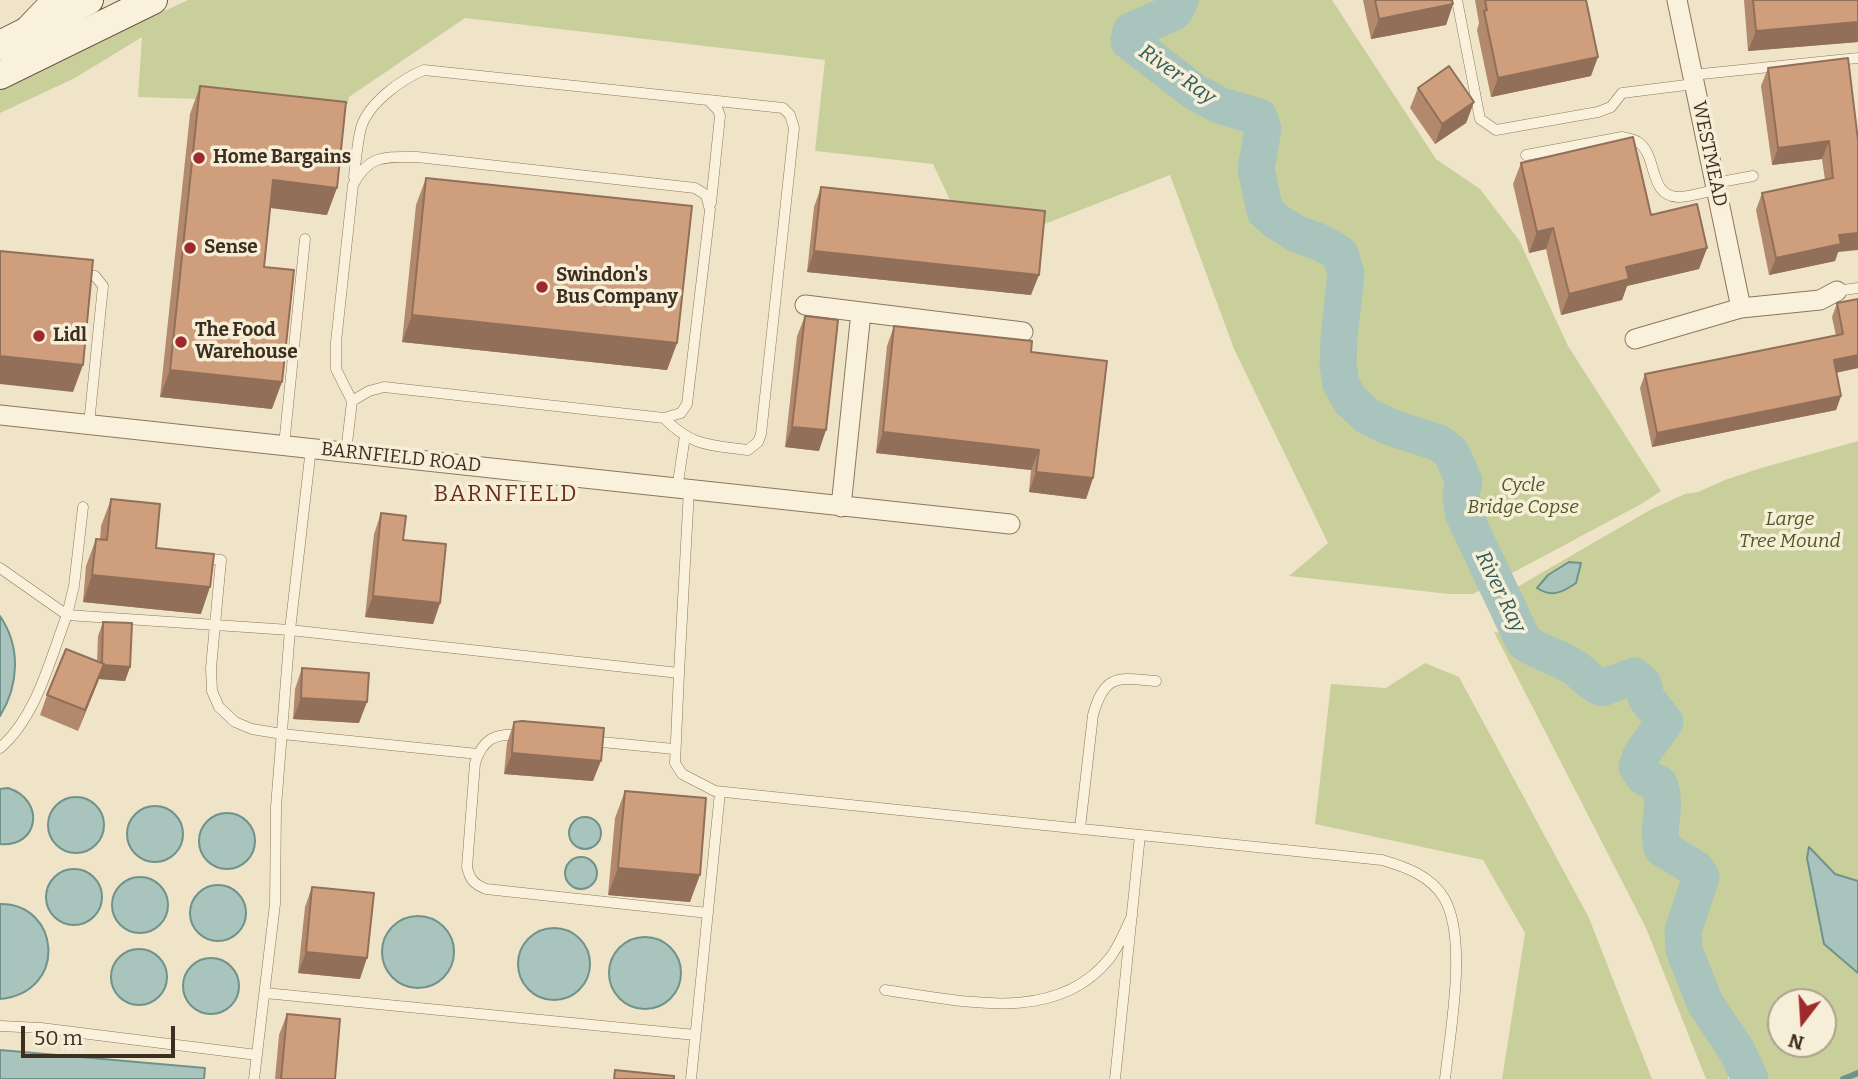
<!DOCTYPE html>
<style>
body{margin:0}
#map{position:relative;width:1858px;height:1079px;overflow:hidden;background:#f0e4c8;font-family:Bitter,serif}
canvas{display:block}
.north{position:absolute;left:1767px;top:988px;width:70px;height:70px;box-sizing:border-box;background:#f7eed8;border:2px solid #ada18e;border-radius:50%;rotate:197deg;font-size:19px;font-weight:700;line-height:28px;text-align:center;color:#3d2e20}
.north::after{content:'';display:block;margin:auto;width:24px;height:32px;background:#9e2a2b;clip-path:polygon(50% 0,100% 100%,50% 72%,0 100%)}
.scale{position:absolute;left:21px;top:1026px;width:154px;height:32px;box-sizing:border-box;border:4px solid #3d2e20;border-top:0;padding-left:9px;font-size:21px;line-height:24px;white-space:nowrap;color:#3d2e20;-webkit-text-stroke:5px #f7eed8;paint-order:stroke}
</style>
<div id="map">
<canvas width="1858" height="1079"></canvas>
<div class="north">N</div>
<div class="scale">50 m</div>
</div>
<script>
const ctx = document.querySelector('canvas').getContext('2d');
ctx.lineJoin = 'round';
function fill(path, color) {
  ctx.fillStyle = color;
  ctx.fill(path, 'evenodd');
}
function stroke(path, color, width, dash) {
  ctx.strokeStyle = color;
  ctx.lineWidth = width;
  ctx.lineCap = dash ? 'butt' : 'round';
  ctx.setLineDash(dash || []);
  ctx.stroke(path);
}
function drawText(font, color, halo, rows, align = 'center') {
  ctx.font = font + ' Bitter,serif';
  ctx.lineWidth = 7;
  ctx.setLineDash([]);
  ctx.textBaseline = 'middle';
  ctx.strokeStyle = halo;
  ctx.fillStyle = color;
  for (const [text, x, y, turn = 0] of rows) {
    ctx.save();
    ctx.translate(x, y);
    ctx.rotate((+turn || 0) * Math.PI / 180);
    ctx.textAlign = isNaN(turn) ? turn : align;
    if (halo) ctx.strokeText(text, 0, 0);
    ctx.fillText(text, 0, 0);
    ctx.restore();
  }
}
fill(new Path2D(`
 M188,0H1332L1436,159L1480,189L1519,240L1568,346L1661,491L1643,503L1473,594H1449L1289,576L1328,543L1234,349L1170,175L1042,225L958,217L933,164L815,151L825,60L465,18L349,97L348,104L138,97L142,37L75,78L0,113V88Z
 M1858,441V1079H1754V1072L1741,1048L1704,990L1690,957V926L1705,880L1703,865L1689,853L1668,845C1658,822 1683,783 1648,773C1639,751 1664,740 1670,720L1653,698L1648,680C1619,661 1622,684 1599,682L1585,668L1534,642L1524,630L1505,594L1650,510L1685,494L1698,492L1725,480L1761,468ZM1781,1002H1823V1044H1781Z
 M1494,632L1503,633L1579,684L1601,693L1631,692L1638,698L1646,720L1625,760L1647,793L1646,817L1652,852L1672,869L1688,874L1695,879L1677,929L1676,955L1706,1031L1728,1070V1079H1706L1646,928Z
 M1425,663L1459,677L1589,918L1652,1079H1502L1525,933L1483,860L1315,824L1331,684L1386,688Z`), '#c9cf9b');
const water = new Path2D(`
 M1569,562L1581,563L1576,583C1563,592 1552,598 1537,588L1548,575Z
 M0,616C21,647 19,685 0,716Z
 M8,788C46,800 39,848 0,844V789Z
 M48 825a28 28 0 1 1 56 0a28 28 0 1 1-56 0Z
 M127 834a28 28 0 1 1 56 0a28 28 0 1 1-56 0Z
 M199 841a28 28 0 1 1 56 0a28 28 0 1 1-56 0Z
 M569 833a16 16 0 1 1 32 0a16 16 0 1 1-32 0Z
 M1809,847L1835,874L1858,881V973L1824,944L1807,858Z
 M565 873a16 16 0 1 1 32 0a16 16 0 1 1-32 0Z
 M46 897a28 28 0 1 1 56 0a28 28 0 1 1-56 0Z
 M112 905a28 28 0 1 1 56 0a28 28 0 1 1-56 0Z
 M190 913a28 28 0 1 1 56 0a28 28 0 1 1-56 0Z
 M0,904C60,903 69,992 0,999Z
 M382 952a36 36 0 1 1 72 0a36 36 0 1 1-72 0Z
 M518 964a36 36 0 1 1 72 0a36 36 0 1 1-72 0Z
 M609 973a36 36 0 1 1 72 0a36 36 0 1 1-72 0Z
 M111 977a28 28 0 1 1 56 0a28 28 0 1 1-56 0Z
 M183 986a28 28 0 1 1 56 0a28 28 0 1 1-56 0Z
 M0,1050L205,1068L204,1079H0Z`);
fill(water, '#a9c4bc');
stroke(water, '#6f938a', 2);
stroke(new Path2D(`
 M1843,1079L1858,1073`), '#6f938a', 6);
stroke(new Path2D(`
 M1180,0L1174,12L1131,31L1129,41L1195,92L1219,105L1259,117L1263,129L1256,169L1265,211L1276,221L1297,234L1322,243L1340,254L1346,273L1339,338L1338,365L1341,384L1350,400L1367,416L1390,427L1439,443L1451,452L1464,481L1461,494L1463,513L1524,642C1540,653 1559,657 1575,668C1585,675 1590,683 1602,688L1634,676L1643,684L1646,698L1665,722C1655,738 1641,749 1637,767L1644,777L1659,784C1668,806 1656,826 1662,848L1696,869L1701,877L1683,931L1684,950L1705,1003L1737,1051L1750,1079`), '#a9c4bc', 37);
const lane = new Path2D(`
 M1457,0L1480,119L1496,130L1598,112L1611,107L1622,93L1694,84
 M1692,75L1858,58
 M1526,155L1622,137C1627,138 1634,139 1638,142C1658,155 1648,196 1678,197C1690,197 1704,192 1716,190
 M354,177C356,161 357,143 361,128C368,103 402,79 424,70L708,100L718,110L720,116L711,203
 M1715,183L1753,176
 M80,273L95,276L103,286L89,424
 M1837,291L1858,288
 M664,418C692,447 711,445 748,450L758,442L761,434L794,128L790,115L783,108L708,100
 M284,445L305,239
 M346,452L352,401L336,369V342L353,185C369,154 385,157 417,157L695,188L706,195L710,210L687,404L681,413L664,418L384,387L369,391L352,401
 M677,489L685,436
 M201,558L221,560L211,668L212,691L219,707L235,722L252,729L282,734L478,754
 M0,568L67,615L74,586L83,507
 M679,673L689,490
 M520,735C494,733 483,739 475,763L467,867C470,880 474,884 486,889L708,913
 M591,741L674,749
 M0,748C37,716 50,659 67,615L290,630L679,673L675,763L682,774L715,791L1382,860C1406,867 1431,876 1444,898C1468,939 1450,1032 1445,1079
 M1080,828L1093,715C1105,673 1118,678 1156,681
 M885,990C959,1000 1055,1026 1109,959C1119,947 1125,930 1132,916
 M265,993L695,1035
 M0,1026L41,1028L257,1055
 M254,1079L275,904L276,807L290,630L311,448
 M691,1079L720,792
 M1115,1079L1140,835`);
const street = new Path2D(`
 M1677,0L1741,308L1820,300L1837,291
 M26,26L51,0
 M805,305L1023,332
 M1635,339L1741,308
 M0,415L1010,524
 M841,507L861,312`);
const secondary = new Path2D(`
 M0,45L89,0
 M0,75L153,0`);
stroke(lane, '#8d765c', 11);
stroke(street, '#8d765c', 21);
stroke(secondary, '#6f573f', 30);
stroke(lane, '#faf1dc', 10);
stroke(street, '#faf1dc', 19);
stroke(secondary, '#faf1dc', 28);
fill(new Path2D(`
 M1363,0H1452L1453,4L1446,25L1371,39Z
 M1475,0H1586L1591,76L1491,97L1477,30L1479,23Z
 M1744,0H1858V42L1748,51Z
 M1848,58L1838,252L1835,261L1769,275L1756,210L1762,193L1825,180L1822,159L1772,165L1761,86L1768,68Z
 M200,86L327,215L270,208L264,267L272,409L160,397L190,114Z
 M1418,88L1474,102L1466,123L1435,144L1410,108Z
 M1521,163L1651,215L1707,248L1699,269L1627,286L1622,300L1561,315L1546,249L1529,253L1513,184Z
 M426,178L677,343L667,370L402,342L416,205Z
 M821,187L1031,295L807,272L814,207Z
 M1858,299V368L1836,373L1841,396L1836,410L1652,447L1640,388L1645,374L1836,336L1832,317L1837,303Z
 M805,316L819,451L785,447L797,336Z
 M894,326L1031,352L1093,478L1086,499L1029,492L1031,470L876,453L887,346Z
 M111,499L156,548L201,614L83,602L86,566L96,539L100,540L101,526Z
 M381,513L403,540L440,603L433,624L365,617L374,534Z
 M103,622L130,667L125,681L99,679L78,731L40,715L47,695L97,662L98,636Z
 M302,668L359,723L293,719L295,689Z
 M514,722L593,781L504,774L507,743Z
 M625,791L690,902L608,895L615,818Z
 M312,887L360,979L298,973L305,907Z
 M287,1014L335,1079H275L279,1035Z`), '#b2896c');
fill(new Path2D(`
 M1453,4L1446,25L1371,39L1379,19Z
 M1858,22V42L1748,51L1756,31Z
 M1598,57L1591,76L1491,97L1498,78Z
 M1474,102L1466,123L1435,144L1442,124Z
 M1829,141L1822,159L1772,165L1778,148Z
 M273,180L337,188L327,215L264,207Z
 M1553,228L1546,249L1529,253L1537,232Z
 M1858,233V250L1838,252L1835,261L1769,275L1776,258L1839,235Z
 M1707,248L1699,269L1627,286L1622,300L1561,315L1569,294L1626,267Z
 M814,251L1039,275L1031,295L807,272Z
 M412,315L677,343L667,370L402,342Z
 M1858,355V368L1829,374L1834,360Z
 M0,356L83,365L73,392L0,384Z
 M170,370L282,382L272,409L160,397Z
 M1841,396L1836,410L1652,447L1657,433Z
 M792,427L826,430L819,451L785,447Z
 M883,432L1039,450L1031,470L876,453Z
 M1036,472L1093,478L1086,499L1029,492Z
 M92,575L210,587L201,614L83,602Z
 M373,596L440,603L433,624L365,617Z
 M102,665L130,667L125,681L99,679L78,731Z
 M301,698L367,702L359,723L293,719Z
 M512,753L601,761L593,781L504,774Z
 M618,868L700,875L690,902L608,895Z
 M306,952L367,958L360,979L298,973Z`), '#916f58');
const building = new Path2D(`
 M1375,0H1452L1453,4L1379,19Z
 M1485,0H1586L1598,57L1498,78L1484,11L1487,10Z
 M1753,0H1858V22L1756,31Z
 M1848,58L1858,140V233L1839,235L1841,244L1776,258L1762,193L1833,178L1829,141L1778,148L1768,68Z
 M1449,66L1474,102L1442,124L1418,88Z
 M200,86L346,102L337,188L273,180L264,267L294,270L282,382L170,370Z
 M1633,137L1651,215L1697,204L1707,248L1626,267L1629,279L1569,294L1553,228L1537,232L1521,163Z
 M426,178L692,206L677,343L412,315Z
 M821,187L1045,211L1039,275L814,251Z
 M0,251L93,260L83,365L0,356Z
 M1858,299V355L1834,360L1841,396L1657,433L1645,374L1843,334L1837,303Z
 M805,316L838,320L826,430L792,427Z
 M894,326L1032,341L1031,352L1107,361L1093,478L1036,472L1039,450L883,432Z
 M111,499L160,504L156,548L214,554L210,587L92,575L96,539L107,540Z
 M381,513L406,516L403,540L446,544L440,603L373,596Z
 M103,622L132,623L130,667L104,665V664L102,663Z
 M66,649L104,664L85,710L47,695Z
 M302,668L369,673L367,702L301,698Z
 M522,721L604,728L601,761L512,753L514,722Z
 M625,791L706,798L700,875L618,868Z
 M312,887L374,893L367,958L306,952Z
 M287,1014L340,1019L335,1079H281Z
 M615,1070L674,1076V1079H614Z`);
fill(building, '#cf9f7d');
stroke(building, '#916f58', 2);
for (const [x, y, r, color] of [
 [199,158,7,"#9e2a2b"],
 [190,248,7,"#9e2a2b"],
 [542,287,7,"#9e2a2b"],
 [39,336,7,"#9e2a2b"],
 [181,342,7,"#9e2a2b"]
]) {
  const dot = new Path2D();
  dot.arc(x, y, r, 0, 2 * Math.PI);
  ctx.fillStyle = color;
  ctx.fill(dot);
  stroke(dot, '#f7eed8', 2.5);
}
drawText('19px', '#3d2e20', '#f7eed8', [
 ["WESTMEAD",1709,154,78],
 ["BARNFIELD ROAD",401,458,6]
]);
drawText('bold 19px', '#3d2e20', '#f7eed8', [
 ["Home Bargains",213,158],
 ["Sense",204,248],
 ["Swindon's",556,276],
 ["Bus Company",556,298],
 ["The Food",195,331],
 ["Warehouse",195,353],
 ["Lidl",53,336]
], 'left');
drawText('italic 19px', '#4d5a26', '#f7eed8', [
 ["Cycle",1523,486],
 ["Bridge Copse",1523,508],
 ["Large",1790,520],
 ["Tree Mound",1790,542]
]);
drawText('italic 21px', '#2f5d5a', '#f7eed8', [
 ["River Ray",1177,75,35],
 ["River Ray",1500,592,64]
]);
ctx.letterSpacing = '2px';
drawText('23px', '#6b2e1e', '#f7eed8', [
 ["BARNFIELD",506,495]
]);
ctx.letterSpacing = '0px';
</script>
